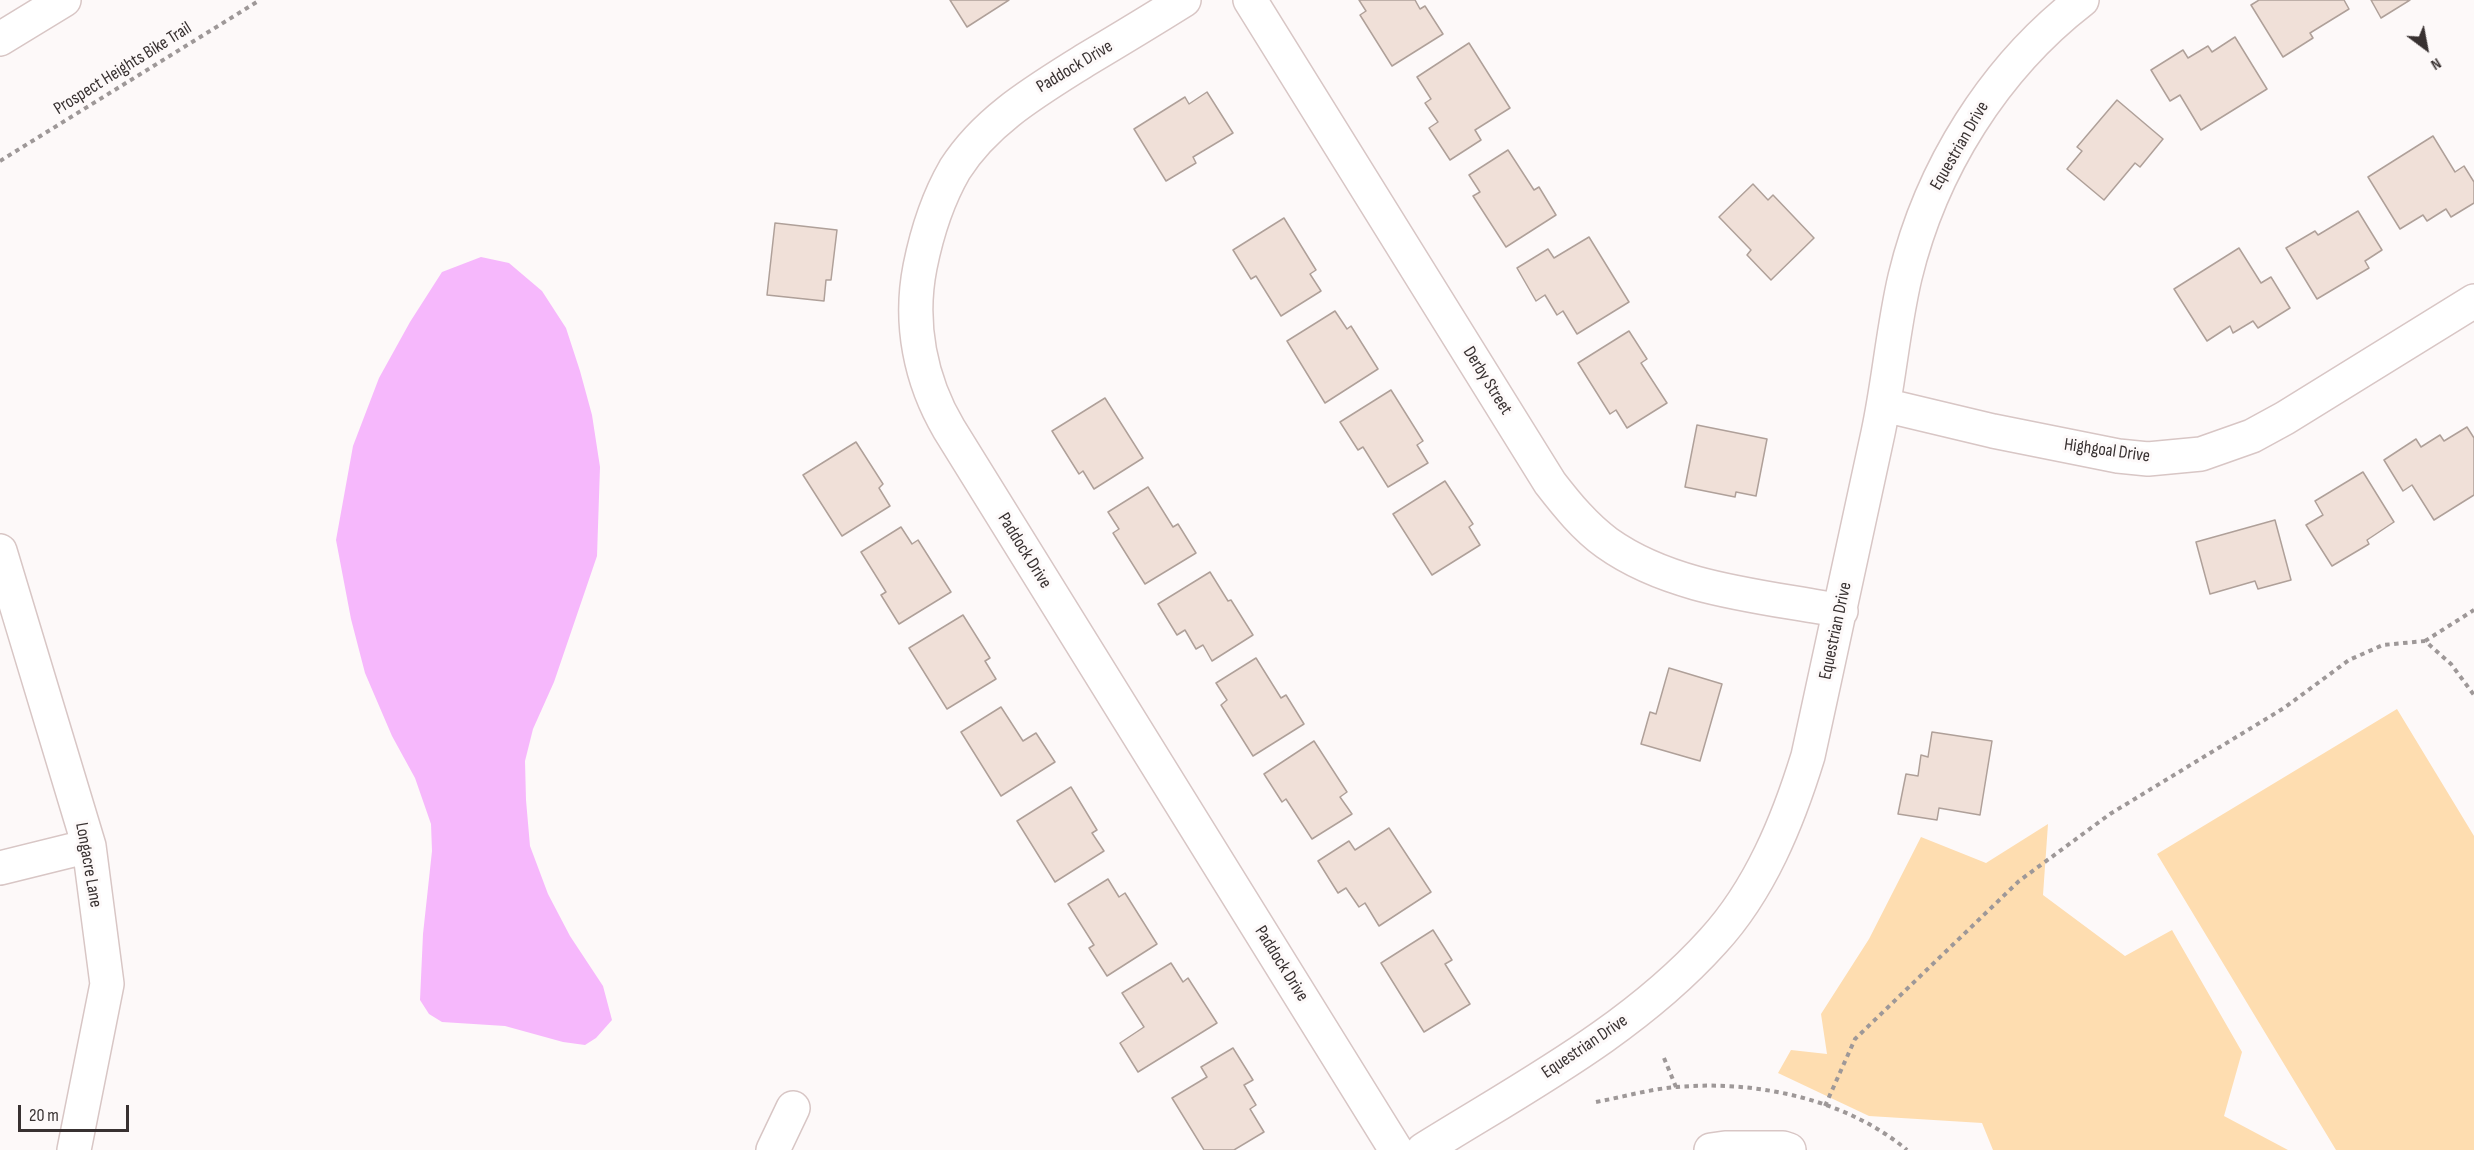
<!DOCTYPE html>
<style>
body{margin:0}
#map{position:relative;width:2474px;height:1150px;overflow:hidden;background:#fdf9f9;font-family:"Sofia Sans Condensed",sans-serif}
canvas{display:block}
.north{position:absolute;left:2396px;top:18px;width:60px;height:60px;-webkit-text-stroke:4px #fdf9f9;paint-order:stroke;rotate:148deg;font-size:16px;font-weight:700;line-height:24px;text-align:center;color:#383131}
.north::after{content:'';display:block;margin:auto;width:21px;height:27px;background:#383131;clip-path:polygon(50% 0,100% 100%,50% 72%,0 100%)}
.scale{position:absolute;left:18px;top:1105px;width:111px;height:27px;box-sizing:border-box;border:3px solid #383131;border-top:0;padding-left:8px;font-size:18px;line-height:21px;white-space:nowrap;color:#383131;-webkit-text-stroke:4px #fdf9f9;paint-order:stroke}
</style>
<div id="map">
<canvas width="2474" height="1150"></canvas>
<div class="north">N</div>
<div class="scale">20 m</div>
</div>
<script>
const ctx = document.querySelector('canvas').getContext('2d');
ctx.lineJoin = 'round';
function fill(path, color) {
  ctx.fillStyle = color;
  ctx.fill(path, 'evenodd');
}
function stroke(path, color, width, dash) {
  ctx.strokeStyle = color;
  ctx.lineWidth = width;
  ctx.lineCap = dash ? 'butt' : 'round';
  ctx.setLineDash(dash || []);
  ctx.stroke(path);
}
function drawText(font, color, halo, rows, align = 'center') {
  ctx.font = font + ' "Sofia Sans Condensed",sans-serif';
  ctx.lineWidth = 6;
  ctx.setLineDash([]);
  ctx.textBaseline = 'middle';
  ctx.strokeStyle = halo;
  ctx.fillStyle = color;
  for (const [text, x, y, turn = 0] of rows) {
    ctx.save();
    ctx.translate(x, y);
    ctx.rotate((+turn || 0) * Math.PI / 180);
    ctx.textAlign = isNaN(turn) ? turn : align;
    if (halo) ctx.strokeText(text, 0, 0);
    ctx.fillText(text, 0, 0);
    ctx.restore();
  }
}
fill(new Path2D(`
 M2397,709L2474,836V1150H2336L2157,854Z
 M2048,824L2043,895L2125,956L2172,930L2242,1052L2224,1116L2288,1150H1993L1982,1123L1869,1116L1778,1073L1791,1050L1827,1054L1821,1014L1869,939L1921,837L1986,863Z`), '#feddb0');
fill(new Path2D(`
 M481,257L509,263L542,291L566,328L580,371L592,415L600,467L597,556L554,682L533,729L525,761L526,800L530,846L548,894L570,936L603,986L612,1020L596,1038L585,1045L563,1042L505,1026L442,1022L429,1014L420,1000L423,934L432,851L431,824L415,778L392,736L365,673L351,619L336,540L353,446L379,378L410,322L442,272Z`), '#f6b8fc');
const building = new Path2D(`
 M950,0H1009L967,27Z
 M1359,0H1415L1420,9L1425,6L1443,34L1392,66L1360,15L1366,11Z
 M2259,0H2344L2349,9L2310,33L2313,38L2283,57L2251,5Z
 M2371,0H2410L2381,18Z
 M2235,37L2267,89L2201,130L2180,95L2170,101L2151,70L2183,50L2188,58L2208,46L2212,52Z
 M1469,43L1510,108L1475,130L1481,140L1450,160L1429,128L1438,122L1425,103L1431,99L1417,77Z
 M1207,92L1233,133L1193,157L1196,163L1166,181L1134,129L1185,97L1189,104Z
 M2117,100L2163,139L2140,167L2135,163L2104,200L2067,169L2082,151L2077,147Z
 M2433,136L2455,172L2464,166L2474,182V203L2451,217L2446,209L2427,221L2423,215L2400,229L2368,177Z
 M1508,150L1534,190L1539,187L1556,215L1506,247L1473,196L1480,192L1469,175Z
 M1753,184L1768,200L1773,195L1814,238L1771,280L1747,255L1751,250L1719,217Z
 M2358,211L2382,250L2365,261L2369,268L2317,299L2286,248L2315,231L2318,235Z
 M1284,218L1316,270L1310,274L1321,291L1281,316L1256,276L1251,279L1233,250Z
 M775,223L837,230L831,280H826L824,301L767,295Z
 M1589,237L1629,302L1577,334L1563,311L1557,315L1545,295L1536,301L1517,268L1548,249L1554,258Z
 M2239,248L2261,283L2271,277L2290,308L2258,328L2253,321L2233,333L2230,326L2207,341L2174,289Z
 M1335,311L1347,329L1351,326L1378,369L1325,403L1287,341Z
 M1629,331L1647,359L1641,363L1667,403L1627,428L1616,410L1610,414L1578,363Z
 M1391,390L1423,441L1417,445L1428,463L1388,487L1363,447L1358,450L1340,422Z
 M1105,398L1143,458L1094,489L1083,471L1079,474L1052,431Z
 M1697,425L1767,439L1756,496L1736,492L1735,497L1685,487Z
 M2467,427L2474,438V495L2434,520L2412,485L2403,491L2384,460L2416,439L2421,447L2440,435L2444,441Z
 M856,442L883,484L879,488L890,506L842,536L803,475Z
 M2363,472L2394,522L2367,540L2369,544L2332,566L2306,525L2323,515L2315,501Z
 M1445,481L1473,524L1469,527L1480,545L1432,575L1393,514Z
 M1148,487L1173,527L1178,524L1196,553L1145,584L1113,533L1119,529L1108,512Z
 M2275,520L2291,580L2258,589L2255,581L2210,594L2196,542Z
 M901,527L912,544L918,540L951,592L899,624L881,595L886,592L861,552Z
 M1210,572L1228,601L1231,600L1253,635L1212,661L1203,645L1196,649L1185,630L1177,635L1158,604Z
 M963,615L990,658L985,661L996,679L947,709L909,648Z
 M1256,658L1281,698L1286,695L1304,724L1253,756L1221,705L1227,700L1216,683Z
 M1669,668L1722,684L1700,761L1641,744L1650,712L1656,714Z
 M1001,707L1023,741L1036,733L1055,762L1001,796L961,732Z
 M1932,732L1992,741L1980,815L1939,808L1937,820L1898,814L1906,774L1918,776L1921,755L1928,757Z
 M1314,741L1347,792L1340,797L1352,814L1312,839L1286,799L1282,802L1264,774Z
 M1071,787L1097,830L1092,833L1104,851L1055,882L1017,821Z
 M1389,828L1431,892L1379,926L1365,903L1359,907L1346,888L1338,893L1318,861L1349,841L1355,850Z
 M1108,879L1119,897L1125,893L1157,944L1107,976L1089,948L1094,945L1068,904Z
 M1433,930L1452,960L1445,964L1470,1004L1424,1032L1381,963Z
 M1171,963L1183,982L1188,978L1217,1023L1138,1072L1120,1043L1144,1027L1122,993Z
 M1233,1048L1253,1080L1244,1085L1256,1105L1250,1109L1264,1132L1234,1150H1204L1172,1098L1207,1077L1201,1067Z`);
fill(building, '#f0e0d8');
stroke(building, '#afa099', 1.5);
const minor = new Path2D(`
 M1184,0C1152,20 1119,40 1087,59C1038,90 987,119 955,169C937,200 927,232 920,267C909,323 920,380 949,429L1396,1150
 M1250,0L1550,483C1567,505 1585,527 1607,543C1673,590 1763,596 1841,611
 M0,39L64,0
 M1884,405L1993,431L2118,456L2148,459L2201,454L2252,436L2285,418L2474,301
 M0,551L89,846L107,984L74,1150
 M0,868L89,846
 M773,1150L793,1108
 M1423,1150C1524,1087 1633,1030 1713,941C1760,890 1788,821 1808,756C1832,649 1855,541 1878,433C1889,382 1893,328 1905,277C1931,169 1994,68 2082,0
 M1711,1150L1725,1148H1783L1789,1150`);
stroke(minor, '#d8c6c5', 36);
stroke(new Path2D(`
 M0,161L260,0
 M2425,641L2474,610
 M1664,1058L1676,1087
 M1596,1102C1623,1097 1650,1089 1677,1087C1756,1080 1846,1099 1907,1150
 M1825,1106L1855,1039L2019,881L2110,814L2284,708L2349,660L2383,645L2425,641L2451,664L2474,695`), '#9e9898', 4, [4.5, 4.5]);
stroke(minor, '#fff', 33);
drawText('18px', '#383131', '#fdf9f9', [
 ["Paddock Drive",1075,67,-31],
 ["Prospect Heights Bike Trail",123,69,-32],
 ["Equestrian Drive",1960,146,-60],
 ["Derby Street",1487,381,58],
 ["Highgoal Drive",2107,451,8],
 ["Paddock Drive",1024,551,58],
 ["Equestrian Drive",1836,631,-78],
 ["Longacre Lane",88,865,80],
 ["Paddock Drive",1281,964,58],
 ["Equestrian Drive",1585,1047,-34]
]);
</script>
